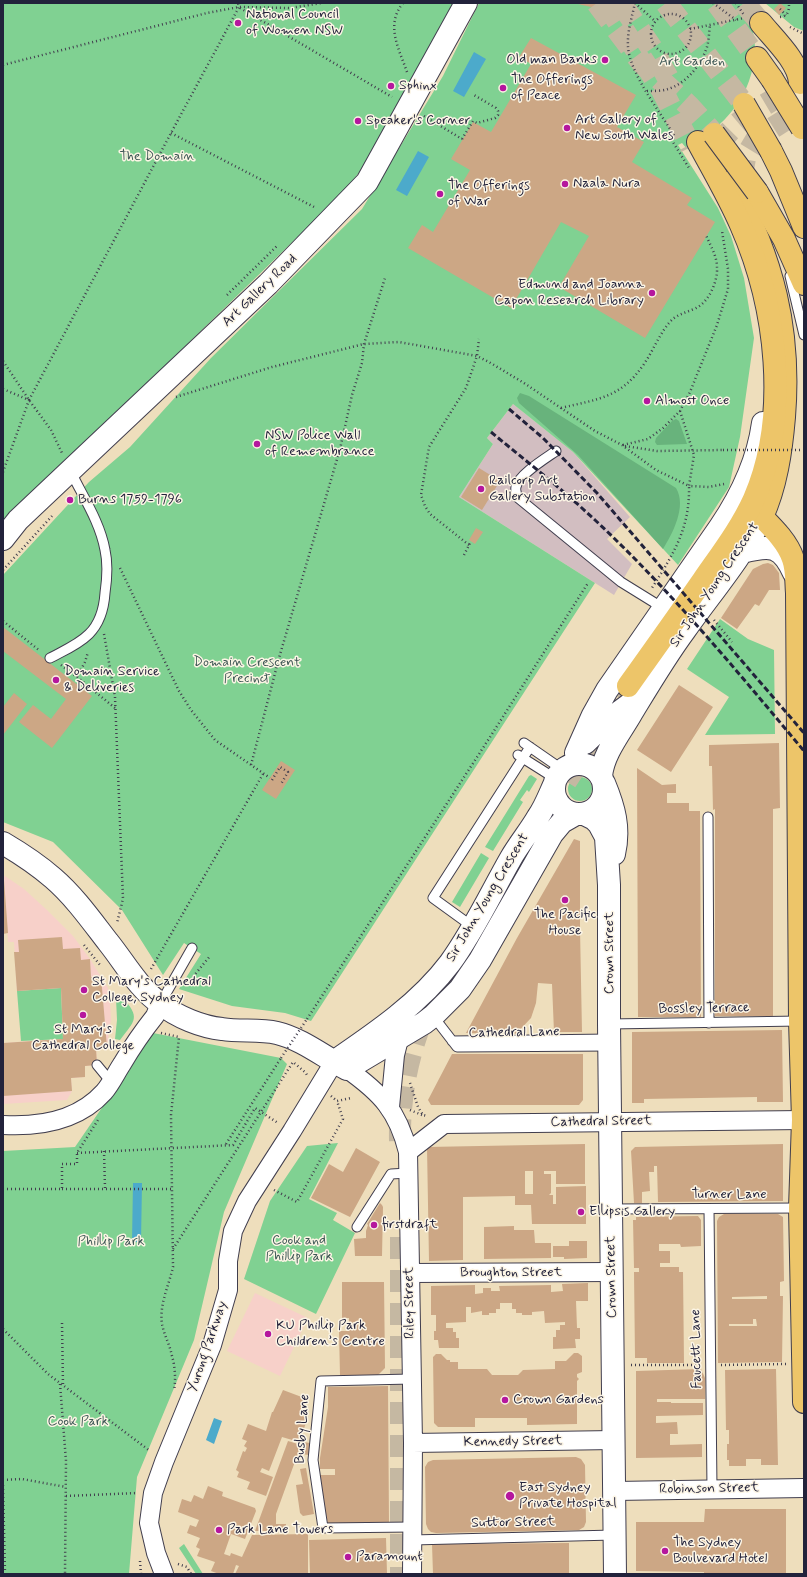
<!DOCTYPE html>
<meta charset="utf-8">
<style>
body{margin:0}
#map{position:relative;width:807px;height:1577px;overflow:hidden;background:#eedebc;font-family:Mynerve,sans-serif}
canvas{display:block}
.frame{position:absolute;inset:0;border:4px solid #22223b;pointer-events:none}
</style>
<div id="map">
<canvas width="807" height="1577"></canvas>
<div class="frame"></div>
</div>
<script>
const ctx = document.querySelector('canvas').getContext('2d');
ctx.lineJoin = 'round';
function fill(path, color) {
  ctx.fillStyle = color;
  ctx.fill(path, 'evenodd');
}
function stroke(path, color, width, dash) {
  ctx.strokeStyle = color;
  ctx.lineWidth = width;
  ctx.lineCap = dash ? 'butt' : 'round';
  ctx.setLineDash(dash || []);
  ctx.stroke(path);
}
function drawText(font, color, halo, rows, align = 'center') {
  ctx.font = font + ' Mynerve,sans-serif';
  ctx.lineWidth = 3;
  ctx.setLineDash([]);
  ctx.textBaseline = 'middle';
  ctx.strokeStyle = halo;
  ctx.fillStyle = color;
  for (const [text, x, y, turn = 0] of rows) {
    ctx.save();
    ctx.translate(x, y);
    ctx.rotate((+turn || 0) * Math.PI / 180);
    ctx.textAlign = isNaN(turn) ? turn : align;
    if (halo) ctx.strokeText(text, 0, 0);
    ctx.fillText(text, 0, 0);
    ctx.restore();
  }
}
fill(new Path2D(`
 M5,876L24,889L47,910L73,936L90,959L108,988L110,1001L111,1019L107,1047L96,1048L97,1065L85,1066V1077L71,1078L72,1091L67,1100L3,1104V1043L63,1039L61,989L17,991L14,942H8L4,877Z
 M255,1293L308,1318L280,1376L227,1351Z`), '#f7d0c9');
fill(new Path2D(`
 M513,404L573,452L630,517L607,539L632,564L614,595L459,497L493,444L487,438Z`), '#d2bec1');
fill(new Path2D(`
 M3,3H453L426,59L367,162L345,191L36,491L3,525Z
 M479,3H751C751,8 750,14 751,19C752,29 755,38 755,49C753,97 725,125 687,149L682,143L678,145L718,208L731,236L744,278L754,338L740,437L729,487L678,565L573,452L513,404L487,438L493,444L459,497L595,583L311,1021L285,1013L232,1006L179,989L201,954L184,943L163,975L122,910L53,842L3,822V575L89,482L130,447L211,358L362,209L443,76Z
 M765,3H804V31L794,27Z
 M720,619L748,639L774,650L775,734L705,735L729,697L687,669Z
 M531,775L537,779L529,792L527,790L520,800L523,802L493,851L485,847L529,776Z
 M568 789a12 12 0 1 1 24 0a12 12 0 1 1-24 0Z
 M481,853L489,858L460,907L452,902Z
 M61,988L63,1039L21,1041L17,991Z
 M122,997C141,1018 135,1020 120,1040L115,1039L117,1020L116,998Z
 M153,1033L281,1058L287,1064L224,1212L194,1340L137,1477L129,1574H3V1151L75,1147Z
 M338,1143L309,1199L337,1213L333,1220L355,1233L316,1314L244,1279L270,1201L307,1146Z
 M184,1544L203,1574H196L179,1548Z`), '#80d192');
fill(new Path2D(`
 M520,393L529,396L676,488C687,506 673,533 663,549L578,455L519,403L517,398Z
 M676,419L679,421L687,444L657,445L655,442L656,438L672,421Z`), '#68b37c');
fill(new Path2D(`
 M474,52L486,59L464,97L453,91Z
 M418,151L429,157L407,196L396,190Z
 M133,1183H142L141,1242H132Z
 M214,1418L222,1421L214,1444L206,1440Z`), '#4caacb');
fill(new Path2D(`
 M574,3H631L628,16Z
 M780,3L786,8L779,15L774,9Z
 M531,38L636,95L617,127L644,142L632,162L692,198L687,205L715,222L645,338L559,287L589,236L561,222L511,308L408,248L422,225L433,232L470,170L451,159L473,122L491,132L531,64L519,57Z
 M479,468L500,481L482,510L461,497Z
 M476,528L483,532L475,544L469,540Z
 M768,563L773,565L779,573L780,590H769L759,606L755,604L737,629L721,618L753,569L763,564Z
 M3,627L92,696L52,748L19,722L33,705L51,719L66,699L3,651Z
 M679,685L713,707L671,772L637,750Z
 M14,693L27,704L3,735V707Z
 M779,743L780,808L773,809V1016H715V809L713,810L712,766H709V745Z
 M281,761L295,770L276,799L262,790Z
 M637,768L662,785L676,784V793H667V803H689V811H700L701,1017H638Z
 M574,839L580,841V929L582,1032H554L552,984L538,983L536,1003L531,1018L516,1034L466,1033L517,938Z
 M3,880H4L8,933L3,934Z
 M62,937L63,949L80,948L81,960L90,959L91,977L101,976L107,1047L96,1048L97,1065L85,1066V1077L71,1078L72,1091L3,1096V1043L63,1039L61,988L17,991L14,952H19L18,940Z
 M782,1030L783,1102H757V1097L644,1099V1103H632V1032Z
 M452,1054H583V1100L579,1105H431L428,1100Z
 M585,1144V1184H556V1171H544V1174H551V1193L549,1195H553V1204H556V1187L586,1186V1224H532L531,1205H515V1196L463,1197V1260L429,1261L427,1147ZM525,1171H533V1194H525Z
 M783,1144V1201L658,1202L657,1166H654V1172H649L650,1191L642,1192V1203H634L631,1151L635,1147Z
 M356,1148L380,1162L350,1217L311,1198L329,1164L343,1172Z
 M380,1203L382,1205L383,1207L382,1256H355L354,1239L366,1238V1231L368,1225L367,1224Z
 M724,1214H778L783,1217L784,1281L780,1282V1296H783L782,1362L718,1363L717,1221L719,1217ZM767,1296V1299H732V1297ZM753,1319H756L757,1326H729V1324H753Z
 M698,1216L701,1220V1246L681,1247L680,1244H659V1251H670V1263H660V1267H679V1272H683L684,1363H647V1358H635L634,1272H639V1268H634L633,1220H636V1217Z
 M514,1226V1230H534L535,1243H551V1258L484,1259V1227Z
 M569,1241H587V1258L564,1259V1257H553V1246H569Z
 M342,1282H384L385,1368L378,1375H340L339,1331H349V1318H342Z
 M588,1283V1301H576L577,1328H580V1339H575L576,1348L553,1349V1337H556V1330H560V1325H565V1322L545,1323L544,1311L532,1312V1315H522V1313H516V1309H512V1303H500V1309H496V1313H489V1315H482V1311L471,1313V1307H466V1322L446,1323V1328H453V1332H456V1338H459V1348H439L438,1340H434V1331H436V1315H431V1286L475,1285V1294L483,1293V1288H491V1291H500L499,1286L551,1285V1292L563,1291L562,1284Z
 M574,1353H578L582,1356V1372L577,1374V1377L579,1379L577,1381V1424L527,1425V1418H475V1427H438L434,1423L433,1357L436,1354H441L447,1360H450V1362H458V1369H487L492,1375H518L523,1370L555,1369V1361H566Z
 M701,1369L705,1378V1399H657V1402H671V1403H703V1415L656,1416V1423L677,1422L678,1434H670V1445L702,1444V1457L636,1458V1371Z
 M776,1369L778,1465H761V1459H746V1466H729V1460H727V1444H729V1430H726L725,1370Z
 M388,1386L389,1524H328L318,1475H335V1469H320V1458L328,1407V1387Z
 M283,1390L307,1399L303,1409L305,1410L302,1416L307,1418L305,1423H306L299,1442L282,1437L269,1471L262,1468L260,1472L273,1477L266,1496L247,1489L250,1482L237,1477L239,1472L236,1470L243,1451L245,1452L247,1448L244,1446L247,1441L242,1439L248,1424L266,1431L272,1412H273Z
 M288,1441L301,1445L276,1514V1524H286V1531H255Z
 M303,1442L310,1443L309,1455L301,1454Z
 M576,1457L581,1459L585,1465L586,1522L584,1527L579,1530L436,1533L431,1532L428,1529L426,1524L425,1467L428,1462L433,1460Z
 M306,1468L314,1514L303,1516L300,1513L296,1485L303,1484L300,1469Z
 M208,1486L223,1492L222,1496L255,1508L256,1511L245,1539L231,1534L224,1554L230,1556L231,1553L242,1557L252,1535L308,1534V1574H235L239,1566L236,1565L233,1574H219L211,1571L215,1562L197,1556L200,1549L196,1547L200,1538L187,1533L190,1525L196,1527L199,1520L178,1512L182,1499L191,1502L194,1495L203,1499Z
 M705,1509H786V1574H704V1572L636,1571V1522H704Z
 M386,1538L387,1574H310L309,1540Z
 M569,1543V1574H433L432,1544Z`), '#cca785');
stroke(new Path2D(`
 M606,3L662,90L691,147`), '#c5b8a2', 22, [22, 11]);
stroke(new Path2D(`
 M717,148C733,119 768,104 794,87
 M741,181L745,158L757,138L804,108`), '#c5b8a2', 22, [22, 11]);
stroke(new Path2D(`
 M597,3L642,63L689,106L714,134
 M621,3L653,50L668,78
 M666,3L741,100
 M717,3L757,58
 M744,3L761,23
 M548,809L628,686
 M400,1141C399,1095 409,1048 428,1006C433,995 441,985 447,975
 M401,1237V1574`), '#c5b8a2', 22, [22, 11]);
const service = new Path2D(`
 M790,276L804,335
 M556,451C546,458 518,475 516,487C515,490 517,494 517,497L621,582L663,608
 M50,658C63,651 78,645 89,634C100,623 104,608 105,593C107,579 108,563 105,550C100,522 83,497 71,472
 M524,743L563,770
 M518,755L556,779
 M708,817L709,1023
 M473,927L433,898L530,747
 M160,1004L192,948
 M433,1016L457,1047L610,1046
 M609,1024L800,1021
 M452,1041L610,1039
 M97,1065L111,1082
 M611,1209L800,1208
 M709,1209L712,1489
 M357,1227L391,1174L408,1173
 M412,1379L321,1381L313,1460L323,1528L412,1527
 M412,1540L614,1535`);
const minor = new Path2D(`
 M347,1069C381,1093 398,1111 408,1152L413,1443L412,1574
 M390,1107L395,1055L399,1039
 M3,1125C40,1127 78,1121 104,1092C111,1084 116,1073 122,1064C132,1047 143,1031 155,1016L160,1004
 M408,1152L444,1124L803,1120
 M410,1273L612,1272
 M413,1443L614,1440
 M615,1491L804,1488
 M164,1574L156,1553L149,1523L153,1493L164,1462L212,1345L228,1290V1261L233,1231L247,1201L292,1131L334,1062`);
const tertiary = new Path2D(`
 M3,539L18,520L268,284L367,182L466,3
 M742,552C770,545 781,544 794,573
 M585,743L611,718L634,701
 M576,753L593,715L607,690L720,527C741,496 758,460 763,423
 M554 789a25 25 0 1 1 50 0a25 25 0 1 1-50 0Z
 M601,776C603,754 620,733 631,714C648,686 665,657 685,630C711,593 741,559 762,517
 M604,783C614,807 620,828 614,854
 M584,814L594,819L599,824L606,837L609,885V1024L615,1574
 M3,843C20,853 37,864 53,878C74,896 91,920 108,942C125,963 138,988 161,1004C177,1017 202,1027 222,1029C240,1032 259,1029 277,1033C302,1039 324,1057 347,1069L424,1023L433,1016L460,989L480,960L552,834L562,822L576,814
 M335,1061C376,1033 420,1003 450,963C474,930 491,893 511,858C519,844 530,831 538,817C545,807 549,796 554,785`);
const secondary = new Path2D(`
 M800,83L801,97`);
const primary = new Path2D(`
 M731,182C773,258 791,330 784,417C781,452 776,486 762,517C774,529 788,543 793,559C797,570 796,582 797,593L800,1021L803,1120L800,1208L804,1402`);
const motorway = new Path2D(`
 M761,23C774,39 799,62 800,83
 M757,58L772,79
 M771,151L781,171L804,227
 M757,192L784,239L804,284
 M628,686C653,651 678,616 703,580C721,554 741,528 754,499C790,415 777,307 741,225C729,197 713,170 698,142`);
stroke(service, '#413e4e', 11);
stroke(minor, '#413e4e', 20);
stroke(tertiary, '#413e4e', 24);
stroke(secondary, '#413e4e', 24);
stroke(primary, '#413e4e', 24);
stroke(motorway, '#413e4e', 24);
stroke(new Path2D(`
 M403,3C385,25 399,49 407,72
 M635,3C632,17 627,32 628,46C629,73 661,113 675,137L671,139L689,168
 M635,3L655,21
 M713,3L736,20
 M736,3L744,15
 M240,8L392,97
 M780,9L786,15
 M651 34a20 20 0 1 1 40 0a20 20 0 1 1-40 0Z
 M780,17C789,16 789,10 789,3
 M790,27L804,34
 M690,29L744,18
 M3,65L207,13L239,7L290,8L322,3
 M647,91C654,91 662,91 668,89C687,83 701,65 707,47C709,40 709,32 710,25
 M424,116L462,139
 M171,133L316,208
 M462,139L473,121L477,123L495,118L498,115V111L496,108L474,95
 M227,295L278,245
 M3,361L29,400L51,430L62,453
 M3,389L29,400L3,472
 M176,397L272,367L364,344L399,342L477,356L489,362L524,383L595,431L622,445L656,470L689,486C690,528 674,553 652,588
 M29,400L171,133L239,7L238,3
 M561,408C598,399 621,398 644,364C653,351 659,335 669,323C676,314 686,313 696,308C709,302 718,281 717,267C717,256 710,245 706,235
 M680,411L694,455L689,486L709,487L724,484
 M623,445L648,439L663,428L680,411L690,392L717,325L728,289V269L722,231
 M625,446L657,451L723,450
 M469,545L430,514L425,506L421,495L429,447L466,388L477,356L479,339
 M464,555L471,541
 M120,568L179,691L191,710L215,740L270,778
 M3,570L52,516
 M714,620L732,642
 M3,621L40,651
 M104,634L115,697L123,899L117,923
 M61,665L77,677L115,708
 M77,677L85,662L88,652
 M251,765L279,658L340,449L352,395L362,363L364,344L385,278
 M272,780L280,767L288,772L281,784
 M84,945L100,965
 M151,969L263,774
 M188,983L210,956
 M307,1019L492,734L588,583
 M161,1033L179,1037L171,1115L173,1267C169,1285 159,1305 162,1324C164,1335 170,1345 172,1356C175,1366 176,1380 174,1390
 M410,1083L418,1107L423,1115L427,1116
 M331,1096L337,1101L351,1098
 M410,1110L422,1115
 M226,1144L281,1058
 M104,1151L105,1188
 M77,1153L233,1145L255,1108L278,1123
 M3,1189H62V1164H77V1153L98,1120
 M62,1189H173
 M274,1190L297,1202L343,1119L337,1101
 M173,1249L293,1062L306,1073L307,1075
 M62,1323L63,1386
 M3,1329L48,1374L150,1451
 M631,1365H700
 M721,1365L786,1364
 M60,1384L66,1461L65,1574
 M3,1480L22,1479L66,1487
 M3,1485L5,1574
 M66,1496L137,1493
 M140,1561L141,1574
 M178,1564L187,1567L191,1574`), '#413e4e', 2.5, [1, 3]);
stroke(service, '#fff', 9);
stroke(minor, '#fff', 18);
stroke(tertiary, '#fff', 22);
stroke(secondary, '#f8e8c3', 22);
stroke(primary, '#edc569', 22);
stroke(motorway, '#edc569', 22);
stroke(new Path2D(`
 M509,409L543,438L597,493L804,733
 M491,432C526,461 562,489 595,520C671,591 737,671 804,751`), '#22223b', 3, [6, 3]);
const motorwayBridge = new Path2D(`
 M772,79L802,128
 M744,104L771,151
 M714,134L757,192`);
stroke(motorwayBridge, '#413e4e', 24, []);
stroke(new Path2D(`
 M723,450H804
 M281,1058L307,1019`), '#413e4e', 2.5, [1, 3]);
stroke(motorwayBridge, '#edc569', 22);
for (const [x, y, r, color] of [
 [238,23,4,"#b5179e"],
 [605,60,4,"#b5179e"],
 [391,86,4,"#b5179e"],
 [503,88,4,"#b5179e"],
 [358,121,4,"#b5179e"],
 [567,128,4,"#b5179e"],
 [565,184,4,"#b5179e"],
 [440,194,4,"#b5179e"],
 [652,293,4,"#b5179e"],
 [647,401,4,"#b5179e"],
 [257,444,4,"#b5179e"],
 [481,489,4,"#b5179e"],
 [70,500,4,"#b5179e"],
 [56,680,4,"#b5179e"],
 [565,900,4,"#b5179e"],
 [84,990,4,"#b5179e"],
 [83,1015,4,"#b5179e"],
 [581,1212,4,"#b5179e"],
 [374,1225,4,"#b5179e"],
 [268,1334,4,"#b5179e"],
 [505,1400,4,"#b5179e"],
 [510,1496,5,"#b5179e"],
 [219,1530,4,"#b5179e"],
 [665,1551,4,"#b5179e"],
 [348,1557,4,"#b5179e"]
]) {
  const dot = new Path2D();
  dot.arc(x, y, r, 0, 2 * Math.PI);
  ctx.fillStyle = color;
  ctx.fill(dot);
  stroke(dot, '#fcf5e5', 1.5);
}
drawText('14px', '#22223b', '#fcf5e5', [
 ["National Council",246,15],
 ["of Women NSW",246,31],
 ["Old man Banks",597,60,"right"],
 ["The Offerings",511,80],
 ["of Peace",511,96],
 ["Sphinx",399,86],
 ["Art Gallery of",575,120],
 ["New South Wales",575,136],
 ["Speaker's Corner",366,121],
 ["Naala Nura",573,184],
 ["The Offerings",448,186],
 ["of War",448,202],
 ["Edmund and Joanna",644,285,"right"],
 ["Capon Research Library",644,301,"right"],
 ["Almost Once",655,401],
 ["NSW Police Wall",265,436],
 ["of Remembrance",265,452],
 ["Railcorp Art",489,481],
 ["Gallery Substation",489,497],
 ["Burns 1759-1796",78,500],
 ["Domain Service",64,672],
 ["& Deliveries",64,688],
 ["The Pacific",565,915,"center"],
 ["House",565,931,"center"],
 ["St Mary's Cathedral",92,982],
 ["College, Sydney",92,998],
 ["St Mary's",83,1030,"center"],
 ["Cathedral College",83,1046,"center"],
 ["Ellipsis Gallery",589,1212],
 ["firstdraft",382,1225],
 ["KU Phillip Park",276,1326],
 ["Children’s Centre",276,1342],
 ["Crown Gardens",513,1400],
 ["East Sydney",519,1488],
 ["Private Hospital",519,1504],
 ["Park Lane Towers",227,1530],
 ["The Sydney",673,1543],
 ["Boulvevard Hotel",673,1559],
 ["Paramount",356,1557]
], 'left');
drawText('14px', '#3e5755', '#fcf5e5', [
 ["Art Garden",692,62],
 ["The Domain",157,157],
 ["Domain Crescent",247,663],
 ["Precinct",247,679],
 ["Cook and",299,1241],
 ["Phillip Park",299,1257],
 ["Phillip Park",111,1242],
 ["Cook Park",78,1422]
]);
drawText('14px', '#22223b', '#fcf5e5', [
 ["Art Gallery Road",260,291,-44],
 ["Sir John Young Crescent",715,585,-56],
 ["Sir John Young Crescent",488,898,-59],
 ["Crown Street",610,953,-90],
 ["Bossley Terrace",704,1009,-1],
 ["Cathedral Lane",514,1033,-1],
 ["Cathedral Street",601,1122,-1],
 ["Turner Lane",729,1195],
 ["Broughton Street",511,1273],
 ["Crown Street",612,1277,-91],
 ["Riley Street",410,1303,-91],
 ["Yurong Parkway",208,1347,-71],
 ["Faucett Lane",697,1349,-91],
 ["Busby Lane",303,1429,-86],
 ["Kennedy Street",513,1442,-1],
 ["Robinson Street",709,1489,-1],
 ["Suttor Street",513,1523,-1]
]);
</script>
